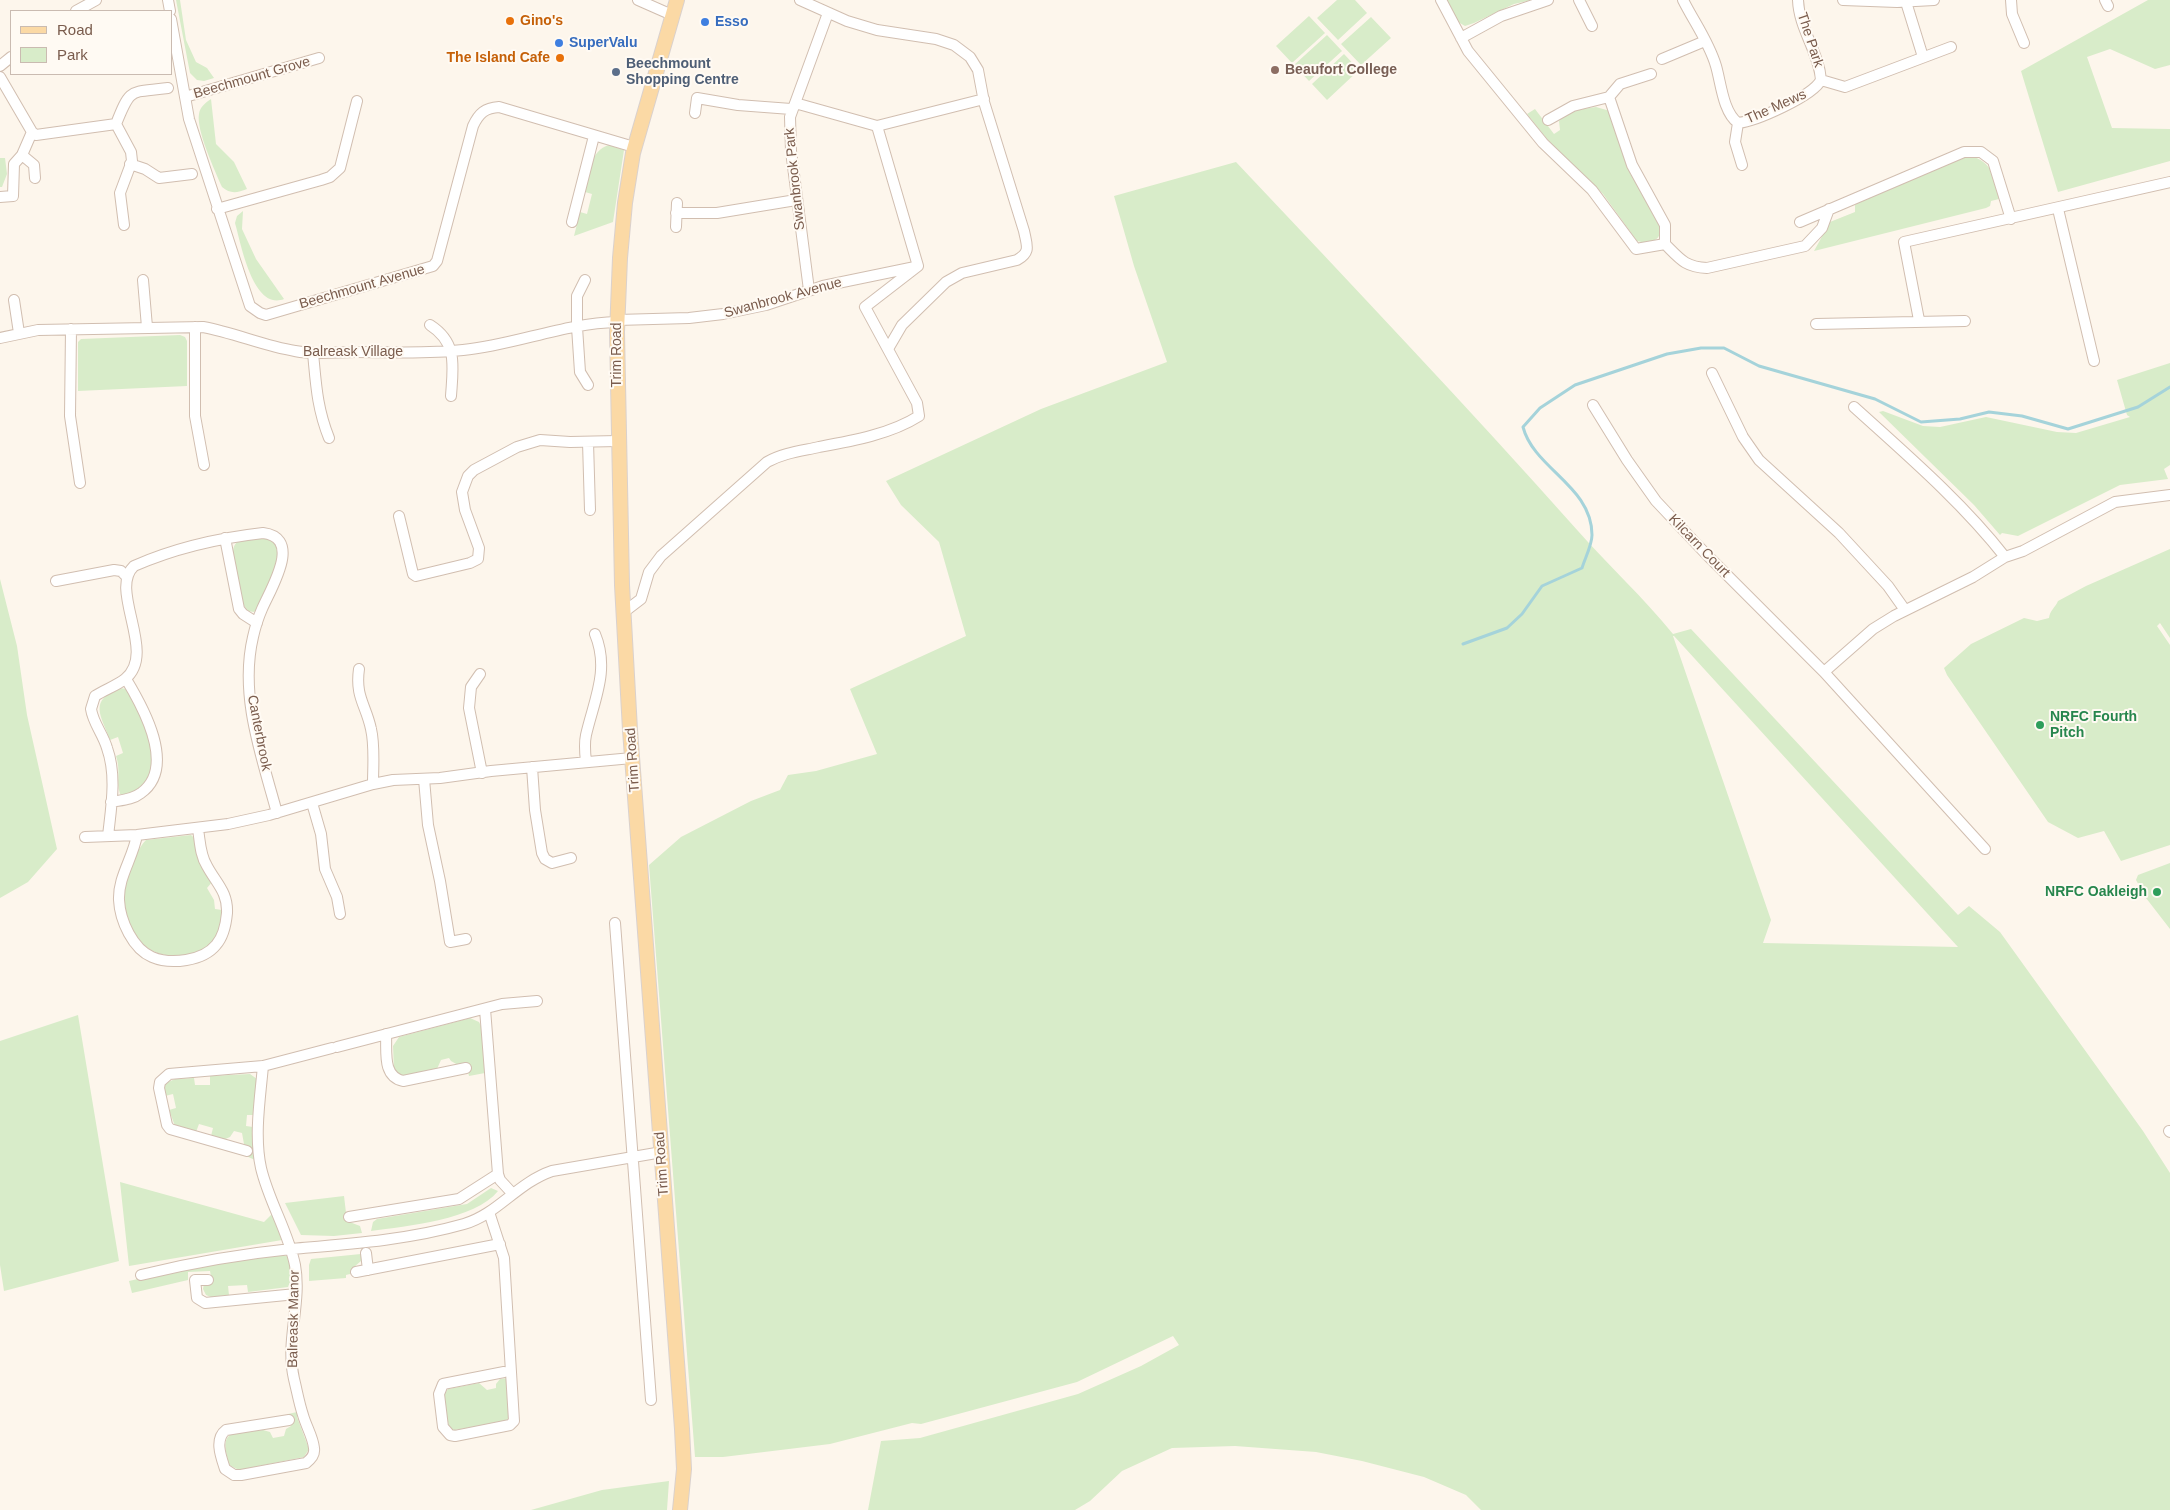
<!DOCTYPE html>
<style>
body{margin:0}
#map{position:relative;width:2170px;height:1510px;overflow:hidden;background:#fdf6ec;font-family:Helvetica,sans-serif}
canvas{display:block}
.legend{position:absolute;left:10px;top:10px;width:162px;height:65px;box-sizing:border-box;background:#fffaf3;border:1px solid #cabbb1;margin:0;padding:6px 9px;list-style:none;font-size:15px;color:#7a5c4d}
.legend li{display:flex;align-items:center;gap:10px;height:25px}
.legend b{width:25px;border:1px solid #cabbb1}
</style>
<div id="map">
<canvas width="2170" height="1510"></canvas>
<ul class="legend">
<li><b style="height:6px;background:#fbd9a5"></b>Road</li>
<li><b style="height:14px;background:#d8ecc9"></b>Park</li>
</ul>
</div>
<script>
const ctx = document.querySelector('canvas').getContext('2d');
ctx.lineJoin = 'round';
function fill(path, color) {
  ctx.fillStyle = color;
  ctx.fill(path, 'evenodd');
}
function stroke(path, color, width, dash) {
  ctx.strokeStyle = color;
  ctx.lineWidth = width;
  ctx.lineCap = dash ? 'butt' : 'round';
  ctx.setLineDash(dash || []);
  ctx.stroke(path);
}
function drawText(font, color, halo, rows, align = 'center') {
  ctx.font = font + ' Helvetica,sans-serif';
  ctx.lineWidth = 4;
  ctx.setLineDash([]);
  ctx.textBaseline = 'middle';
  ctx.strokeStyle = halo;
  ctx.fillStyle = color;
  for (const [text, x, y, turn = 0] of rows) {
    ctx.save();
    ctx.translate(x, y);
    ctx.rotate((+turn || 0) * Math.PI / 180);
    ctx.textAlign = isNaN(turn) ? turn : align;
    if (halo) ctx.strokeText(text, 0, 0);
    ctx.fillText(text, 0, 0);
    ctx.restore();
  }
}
fill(new Path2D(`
 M176,0H180L186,40L196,62L207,68L214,78L204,81L197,80L190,73Z
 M1337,0H1355L1367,13L1338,40L1317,18Z
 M1446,0H1532L1514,4L1474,23L1465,26L1458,22Z
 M2148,0H2170V65L2155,69L2110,49L2087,57L2112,128L2170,129V161L2058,192L2021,71Z
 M1309,16L1325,33L1292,63L1276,46Z
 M1371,17L1391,38L1361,65L1341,44Z
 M1327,35L1342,51L1309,81L1294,65Z
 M1344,54L1359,70L1327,100L1312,84Z
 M211,99L216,144L234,162L247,189C237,193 230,194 222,187C215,171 196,130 199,114C200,107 205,103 211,99Z
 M1596,107L1610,111L1630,173L1661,222C1664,239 1652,245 1637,241L1603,194L1547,139L1527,114L1535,109L1554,134L1560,130L1559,121C1568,110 1583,109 1596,107Z
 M609,145L624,150L613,222L574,236L580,212L587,214L592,194L585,192C589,174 590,150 609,145Z
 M1974,157C1995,165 1994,180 1999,199L1991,201L1990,206L1986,208L1814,251L1830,222L1855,212V205L1858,203L1963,158Z
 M0,158H5L7,174L2,187H0Z
 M1236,162C1351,284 1467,406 1578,531C1609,566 1644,598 1673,634L1691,629L1958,915L1969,906L2000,932L2143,1131L2170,1173V1510H1481L1466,1495L1424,1477L1362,1461L1316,1452L1235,1446L1172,1448L1122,1471L1090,1501L1075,1510H868L881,1441L920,1438L1078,1394L1141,1366L1179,1345L1173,1336L1077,1382L921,1424L912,1423L830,1444L723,1457H695L649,865L681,837L751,801L780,790L788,775L816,771L877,754L850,689L966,636L939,542L901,505L886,481L1041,409L1167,362L1134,266L1114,196ZM1673,636H1674L1958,947L1763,943L1771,920Z
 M243,211L242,229L256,259L284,299C253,311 241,244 235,223L237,216Z
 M180,335L185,337L187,341V386L78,391V342L81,339Z
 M2170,363V465L2164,469L2168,479L2120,485L2018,536L2002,533L2000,535L1974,505L1879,412L1883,411L1923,426L1940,427L1986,417L2057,432L2076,433L2130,417L2127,415L2117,380Z
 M252,538H271L279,546L274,572L258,608L254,612L248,611L242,603L233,552C234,540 241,539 252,538Z
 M2170,549V638L2160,623L2157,626L2170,645V845L2121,861L2104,831L2078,838L2048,822L1947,675L1944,668L1971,644L2024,618L2037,621L2049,618C2050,610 2055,608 2058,601L2086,586Z
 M0,579L17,646L27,715L57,849L28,882L0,898Z
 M120,688L127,689C141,716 167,760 141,787C135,792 128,796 120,794C116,782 121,770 116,756L123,753L118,737L110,740C101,715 88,701 120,688Z
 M191,835C201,842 195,867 213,881L207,888L214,900L215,909L222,910C221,917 222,926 219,933C216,942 205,949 197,952C143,970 114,922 128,874C132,863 138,848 146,840Z
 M2170,863V929L2146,898L2136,880L2138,875Z
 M78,1015L119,1261L4,1291L0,1265V1041Z
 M470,1018L479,1022L481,1026L485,1073L469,1076L466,1063L458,1065L451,1061L449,1058L441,1060L437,1069L404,1076L398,1074L394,1070L393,1046L399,1037Z
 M250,1074L257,1079L254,1115H247L246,1126L253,1127L255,1160L246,1156L249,1147L244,1144L242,1133L234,1131L230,1137L223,1140L211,1136L213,1128L199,1124L196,1132L175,1126L169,1110L176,1108L173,1094L165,1096L164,1084L175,1079L194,1078L195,1085H210V1076Z
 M120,1182L264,1222L272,1214L282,1240L129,1266Z
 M491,1188L498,1191C475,1220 407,1226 371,1231L373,1222L377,1219L467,1204Z
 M344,1196L347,1221L360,1226L362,1233L334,1236L301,1235L285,1203Z
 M361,1254V1261L354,1267V1273L346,1275V1278L309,1281V1265L311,1259Z
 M276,1255L288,1256L292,1279L288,1287L248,1292L247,1285L228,1286L229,1295L211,1297L206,1295L203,1289L204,1283L212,1282L210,1271L188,1272V1280L132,1293L129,1281L191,1267Z
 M508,1378L510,1416L505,1422L454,1430L449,1427L443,1396L448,1389L479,1383L487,1390L496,1388V1384L500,1379Z
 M297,1412V1417L309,1449L304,1457L239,1470L229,1465C227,1454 221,1441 231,1434L263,1430L270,1432L273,1438L284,1436L286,1429L291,1426L289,1416H286L288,1414Z
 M669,1481L667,1510H531L602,1490Z`), '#d8ecc9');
stroke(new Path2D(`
 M1463,644L1507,628L1522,614L1542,586L1582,568C1585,558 1592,545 1592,535C1592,486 1534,469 1523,427L1540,408L1575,385L1667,354L1701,348H1724L1759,366L1875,399L1921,422L1960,419L1989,412L2022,416L2068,429L2138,407L2170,387`), '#a5d3da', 3);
const minor = new Path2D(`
 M168,0L170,11
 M638,0L672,15
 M800,0L847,21L877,30L936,39L954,45L970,57L978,70L984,102L1024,231C1027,246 1031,252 1017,260L962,273L946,282L902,325L888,349
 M1441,0L1468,51L1543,143L1592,190L1636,249L1665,244
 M1579,0L1592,26
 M1683,0C1694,22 1709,42 1716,66C1721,83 1723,112 1738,123
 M1798,0C1799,29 1819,52 1821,80
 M1843,0L1897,2L1934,0
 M2011,0L2012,14L2024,43
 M2105,0L2108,6
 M1906,2L1923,57
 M76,11L96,0
 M171,19L189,119L250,306L260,313L266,315L433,266L437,261L473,126C479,113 485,108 499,107L634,147
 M1461,38L1501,16L1548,0
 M1662,59L1705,41
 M0,66L11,57
 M0,77L32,132L36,135L116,124
 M1821,80L1845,87L1951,47
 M185,97L319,58
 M1609,97L1620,84L1651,74
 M795,103L877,126L984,99
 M695,113L697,98L738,105L791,109
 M1548,120L1573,106L1609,97L1632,165L1665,225V244C1680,259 1685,267 1707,268L1805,246L1822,228L1829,209
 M1738,123C1756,121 1813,96 1821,80
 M1738,123L1735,142L1742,165
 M877,126L918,266
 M22,155L34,165L35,178
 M130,164L145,169L159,178L192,174
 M0,197L13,196L14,164L22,155L32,132
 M217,209L321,180L330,177L340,168L357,101
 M2058,209L2094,361
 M676,213H717L796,200
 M572,222L594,136
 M1800,222L1964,152H1981L1993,161L2011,219
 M124,225L120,193L132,161L131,152L116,124C131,86 130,93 168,88
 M676,227L677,203
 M143,280L147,327
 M585,280L577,296V327L580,372L588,385
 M809,290L791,151L790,117L828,13
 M14,300L19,333
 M617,320L689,318L723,314L766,305L823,286L915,267
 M1919,320L1904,242L2170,182
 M1816,324L1965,321
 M430,325C458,343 453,366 451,396
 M195,327V416L204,465
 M71,329L70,416L80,483
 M0,338L38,330L203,327C235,333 264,346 295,351C315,355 336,352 356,352C392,352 428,354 463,350C515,345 565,323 617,322
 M313,353C316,384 317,408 329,438
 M1712,373L1743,437L1759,460L1839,533L1888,586L1905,610
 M1593,405L1627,460L1656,501L1706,554L1824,672L1985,849
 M1854,407C1906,454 1962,502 2005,557
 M588,442L590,510
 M399,516L413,574L416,576L470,563L478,559L479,548L465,510L462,492L468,476L474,470L517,447L540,440L570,442L618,441
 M225,538L239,609L243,614L257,623
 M56,581L114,570L121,571L126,576
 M624,612L641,599L649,572L661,556L767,462C783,453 801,451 819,447C852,441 891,434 919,416L917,403L865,307L918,266
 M359,669C355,697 366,705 371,729C375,746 373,766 373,784
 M1824,672L1873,629L1894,616L1973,577L2005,557L2023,551L2115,502L2170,495
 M480,674L471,687L469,708L482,773
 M586,762C585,753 584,744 586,735C594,700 610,670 595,634
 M532,767L535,810L542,853L545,859L552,863L571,858
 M424,779L428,825L440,881L450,942L466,939
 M111,802C121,800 132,800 141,793C177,767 143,707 126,679
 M312,803L321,834L325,869L337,897L340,914
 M137,835C133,858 118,877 119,900C120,921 133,949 152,957C171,965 203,961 216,945C224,936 226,924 227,913C228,892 216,883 207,866C200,855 200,841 198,829
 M108,836C111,808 117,776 107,748C103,734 93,723 91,709L95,696C104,690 116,686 125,679C158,653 108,590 134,566C175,548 219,538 263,533C303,538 271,588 262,609C258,618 255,628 253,637C239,696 262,757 277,813
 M85,837L137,835L228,824L269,815L373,784L393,780L440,778L491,771L632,758
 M615,923L651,1400
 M485,1009L498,1174L500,1180L512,1193
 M386,1034C387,1052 382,1076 403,1081L466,1068
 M337,1047L502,1004L537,1001
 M263,1066C260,1099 254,1136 261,1168C269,1202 288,1231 295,1265C302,1303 285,1341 294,1379C297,1391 299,1403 303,1415C306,1426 313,1437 314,1448C315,1455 311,1459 306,1463L241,1475H234L225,1469C221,1457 214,1439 226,1430L289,1420
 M2169,1131L2170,1132
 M247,1151L170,1129L167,1125L159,1088L160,1082L169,1074L263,1066L332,1048
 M489,1212L504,1258L514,1421L510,1425L455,1436L450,1435L443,1427L439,1394L443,1384L504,1372
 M349,1217L459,1199L498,1174
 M366,1253L368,1270
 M356,1272L500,1244
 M141,1275C190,1263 241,1254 291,1249C349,1244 408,1240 464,1224C498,1214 517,1183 552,1171L662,1152
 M208,1280H195L197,1298L205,1303L296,1294`);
const major = new Path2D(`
 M677,0L633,153L625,203L620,258L617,332L622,585L630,730L682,1429L684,1469L680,1510`);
stroke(minor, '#d1beb0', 12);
stroke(major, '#dad1cd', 16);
stroke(minor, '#fff', 10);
stroke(major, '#fbd9a5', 14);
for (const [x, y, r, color] of [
 [510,21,5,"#e8710a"],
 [705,22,5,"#3f7fe0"],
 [559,43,5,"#3f7fe0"],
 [560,58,5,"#e8710a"],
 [1275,70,5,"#8d6e63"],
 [616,72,5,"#5c6f8a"],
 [2040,725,5,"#2e9e5b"],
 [2157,892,5,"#2e9e5b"]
]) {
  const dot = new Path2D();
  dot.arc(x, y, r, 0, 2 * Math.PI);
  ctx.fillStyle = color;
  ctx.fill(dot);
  stroke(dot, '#fffaf3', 2);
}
drawText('bold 14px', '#c56008', '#fffaf3', [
 ["Gino's",520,21],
 ["The Island Cafe",550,58,"right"]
], 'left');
drawText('bold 14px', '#366cbe', '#fffaf3', [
 ["Esso",715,22],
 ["SuperValu",569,43]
], 'left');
drawText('14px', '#7a5c4d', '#fffaf3', [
 ["The Park",1810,40,72],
 ["Beechmount Grove",252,78,-16],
 ["The Mews",1776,107,-24],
 ["Swanbrook Park",795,179,-96],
 ["Beechmount Avenue",362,287,-16],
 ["Swanbrook Avenue",783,298,-15],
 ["Balreask Village",353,352],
 ["Trim Road",617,355,-90],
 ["Kilcarn Court",1699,546,46],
 ["Canterbrook",259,733,79],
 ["Trim Road",633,760,-94],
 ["Trim Road",662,1164,-94],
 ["Balreask Manor",294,1319,-89]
]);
drawText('bold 14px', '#4e5e75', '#fffaf3', [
 ["Beechmount",626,64],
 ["Shopping Centre",626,80]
], 'left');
drawText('bold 14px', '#785e54', '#fffaf3', [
 ["Beaufort College",1285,70]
], 'left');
drawText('bold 14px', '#27864d', '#fffaf3', [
 ["NRFC Fourth",2050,717],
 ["Pitch",2050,733],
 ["NRFC Oakleigh",2147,892,"right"]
], 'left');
</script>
